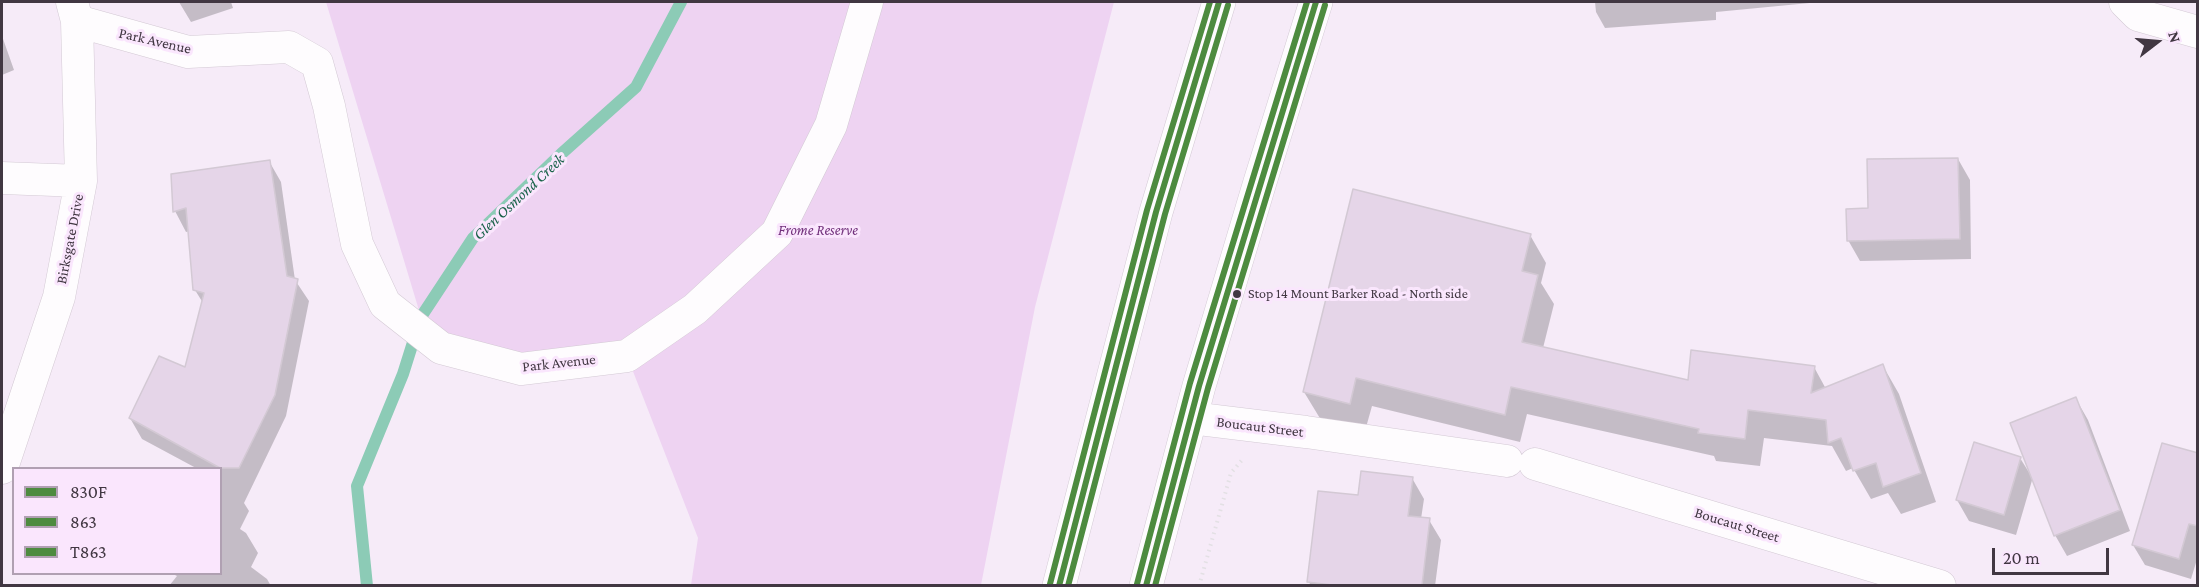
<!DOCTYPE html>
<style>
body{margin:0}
#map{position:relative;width:2199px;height:587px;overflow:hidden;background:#f6ebf8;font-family:"Crimson Pro",serif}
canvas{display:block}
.frame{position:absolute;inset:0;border:3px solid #413742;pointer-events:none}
.legend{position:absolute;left:12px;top:467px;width:210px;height:108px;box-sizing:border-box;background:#fae6fd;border:2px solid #b0a0b2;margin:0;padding:8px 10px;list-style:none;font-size:18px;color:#413742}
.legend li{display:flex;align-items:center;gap:12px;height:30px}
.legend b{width:30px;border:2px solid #b0a0b2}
.north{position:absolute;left:2127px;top:12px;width:60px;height:60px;-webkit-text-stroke:4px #fae6fd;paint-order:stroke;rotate:74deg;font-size:16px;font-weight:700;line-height:24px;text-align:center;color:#413742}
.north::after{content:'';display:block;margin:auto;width:21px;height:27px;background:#413742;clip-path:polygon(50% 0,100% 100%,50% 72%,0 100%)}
.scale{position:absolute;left:1992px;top:548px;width:117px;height:27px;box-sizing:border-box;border:3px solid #413742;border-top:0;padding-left:8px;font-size:18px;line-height:21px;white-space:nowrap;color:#413742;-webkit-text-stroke:4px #fae6fd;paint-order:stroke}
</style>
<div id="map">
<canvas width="2199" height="587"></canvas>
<div class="frame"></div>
<ul class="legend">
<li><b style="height:8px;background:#4d8b3f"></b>830F</li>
<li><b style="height:8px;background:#4d8b3f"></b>863</li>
<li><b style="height:8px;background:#4d8b3f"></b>T863</li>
</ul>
<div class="north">N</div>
<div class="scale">20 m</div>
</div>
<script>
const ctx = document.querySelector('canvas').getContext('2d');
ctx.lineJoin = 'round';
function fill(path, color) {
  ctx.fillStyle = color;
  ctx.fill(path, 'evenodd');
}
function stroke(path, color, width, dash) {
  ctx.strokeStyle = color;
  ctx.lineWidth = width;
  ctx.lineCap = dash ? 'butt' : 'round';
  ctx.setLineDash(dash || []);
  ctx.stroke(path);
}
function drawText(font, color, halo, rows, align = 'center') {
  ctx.font = font + ' "Crimson Pro",serif';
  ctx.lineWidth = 6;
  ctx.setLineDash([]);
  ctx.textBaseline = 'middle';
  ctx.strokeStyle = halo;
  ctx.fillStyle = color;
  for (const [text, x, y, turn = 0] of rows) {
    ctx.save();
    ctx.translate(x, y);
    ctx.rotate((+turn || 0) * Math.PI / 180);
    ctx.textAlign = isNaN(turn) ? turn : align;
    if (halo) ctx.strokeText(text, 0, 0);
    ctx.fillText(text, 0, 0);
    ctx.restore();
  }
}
fill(new Path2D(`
 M326,2H1114L1035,307L981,585H691L698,538L627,356L521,369L441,348L421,317Z`), '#eed3f2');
fill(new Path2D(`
 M179,2H231L233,8L191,22Z
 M1595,2H1820L1716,12V20L1605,28L1596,12Z
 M2,36L14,70L2,75Z
 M1958,159L1970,180L1971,259L1860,261L1848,240L1869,210Z
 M269,161L281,182L295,280L309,301L286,416L244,503L249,511L240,529L246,533L258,553L251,567L267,579L271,586H169L177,576L173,574H220V468H196L142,439L130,418L186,369L203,303L195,290L190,231L186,232L175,211Z
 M1530,235L1546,263L1541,283L1554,304L1543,348L1689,381L1814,367L1826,389L1883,366L1899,394L1936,502L1901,514L1888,493L1871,499L1853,468L1846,471L1832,446L1764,438L1760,466L1716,461L1714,456L1527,414L1520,442L1372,406L1365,431L1321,420L1304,392Z
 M2076,399L2088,420L2130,531L2067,556L2055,535L2033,477L2016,535L1969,521L1957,500L2020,458L2030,474L2031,473Z
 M2198,455V556L2191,579L2145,565L2133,545Z
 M1412,478L1424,499L1421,519L1429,520L1441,540L1435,586H1311L1309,582L1359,496Z`), '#0003');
stroke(new Path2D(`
 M367,586L357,486L403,374L421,317L473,238L561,154L636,87L681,2`), '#8ccbb6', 12);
const building = new Path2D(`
 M1958,158L1960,239L1847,241L1846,209L1868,208L1867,159Z
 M270,160L287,276L298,279L275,395L239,468H220L129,418L159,356L185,367L204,293L193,290L186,208L173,212L171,174Z
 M1353,189L1531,234L1522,271L1538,275L1522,342L1688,380L1691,350L1815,366L1811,393L1883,364L1921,473L1883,487L1876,463L1853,471L1841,438L1828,443L1826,420L1748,410L1745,439L1698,433L1699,429L1511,387L1505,415L1356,378L1350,404L1303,392Z
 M2076,397L2120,510L2054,536L2010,423Z
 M1974,442L2021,457L2004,515L1956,500Z
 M2162,443L2198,453V526L2189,524L2179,559L2132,545Z
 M1361,471L1413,477L1408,516L1430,518L1422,585H1332L1307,582L1318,491L1358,495Z`);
fill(building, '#e5d5e8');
stroke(building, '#d3c9d4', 1.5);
const street = new Path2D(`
 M2125,2L2138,15L2198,32
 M77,21L188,52L289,47L317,63L329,106L357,244L385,304L441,348L521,369L627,356L695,309L777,233L831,125L867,2
 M2,178L81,181
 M1191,418L1306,432L1507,461
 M1535,464L1940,586
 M2,468L59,297L81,181L77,21L72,2`);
const highway = new Path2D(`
 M1059,586L1156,212L1219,2
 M1146,586L1199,386L1260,182L1316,2`);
stroke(street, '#d3c9d4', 33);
stroke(highway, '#d3c9d4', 34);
stroke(new Path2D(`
 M1199,586L1231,473L1242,460`), '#e3e0e4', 4, [1.5, 4.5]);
stroke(street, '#fefcfe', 32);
stroke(highway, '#fefcfe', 33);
stroke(new Path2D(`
 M1059,586L1156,212L1219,2
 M1146,586L1199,386L1316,2`), '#4d8b3f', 6);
stroke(new Path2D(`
 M1068,586L1165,214L1228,5
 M1155,586L1208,388L1325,5`), '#4d8b3f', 6);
stroke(new Path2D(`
 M1050,584L1147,210L1210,2
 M1137,584L1190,383L1307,2`), '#4d8b3f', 6);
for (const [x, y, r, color] of [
 [1237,294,5,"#413742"]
]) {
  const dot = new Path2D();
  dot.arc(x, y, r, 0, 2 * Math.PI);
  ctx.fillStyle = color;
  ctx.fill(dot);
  stroke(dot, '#fae6fd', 2);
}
drawText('14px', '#413742', '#fae6fd', [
 ["Stop 14 Mount Barker Road - North side",1248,294]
], 'left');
drawText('15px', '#413742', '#fae6fd', [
 ["Park Avenue",155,41,13],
 ["Birksgate Drive",70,239,-79],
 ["Park Avenue",559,363,-6],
 ["Boucaut Street",1260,427,7],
 ["Boucaut Street",1737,525,17]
]);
drawText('italic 15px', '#71307b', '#fae6fd', [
 ["Frome Reserve",818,230]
]);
drawText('italic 16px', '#196249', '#fae6fd', [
 ["Glen Osmond Creek",519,197,-43]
]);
</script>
